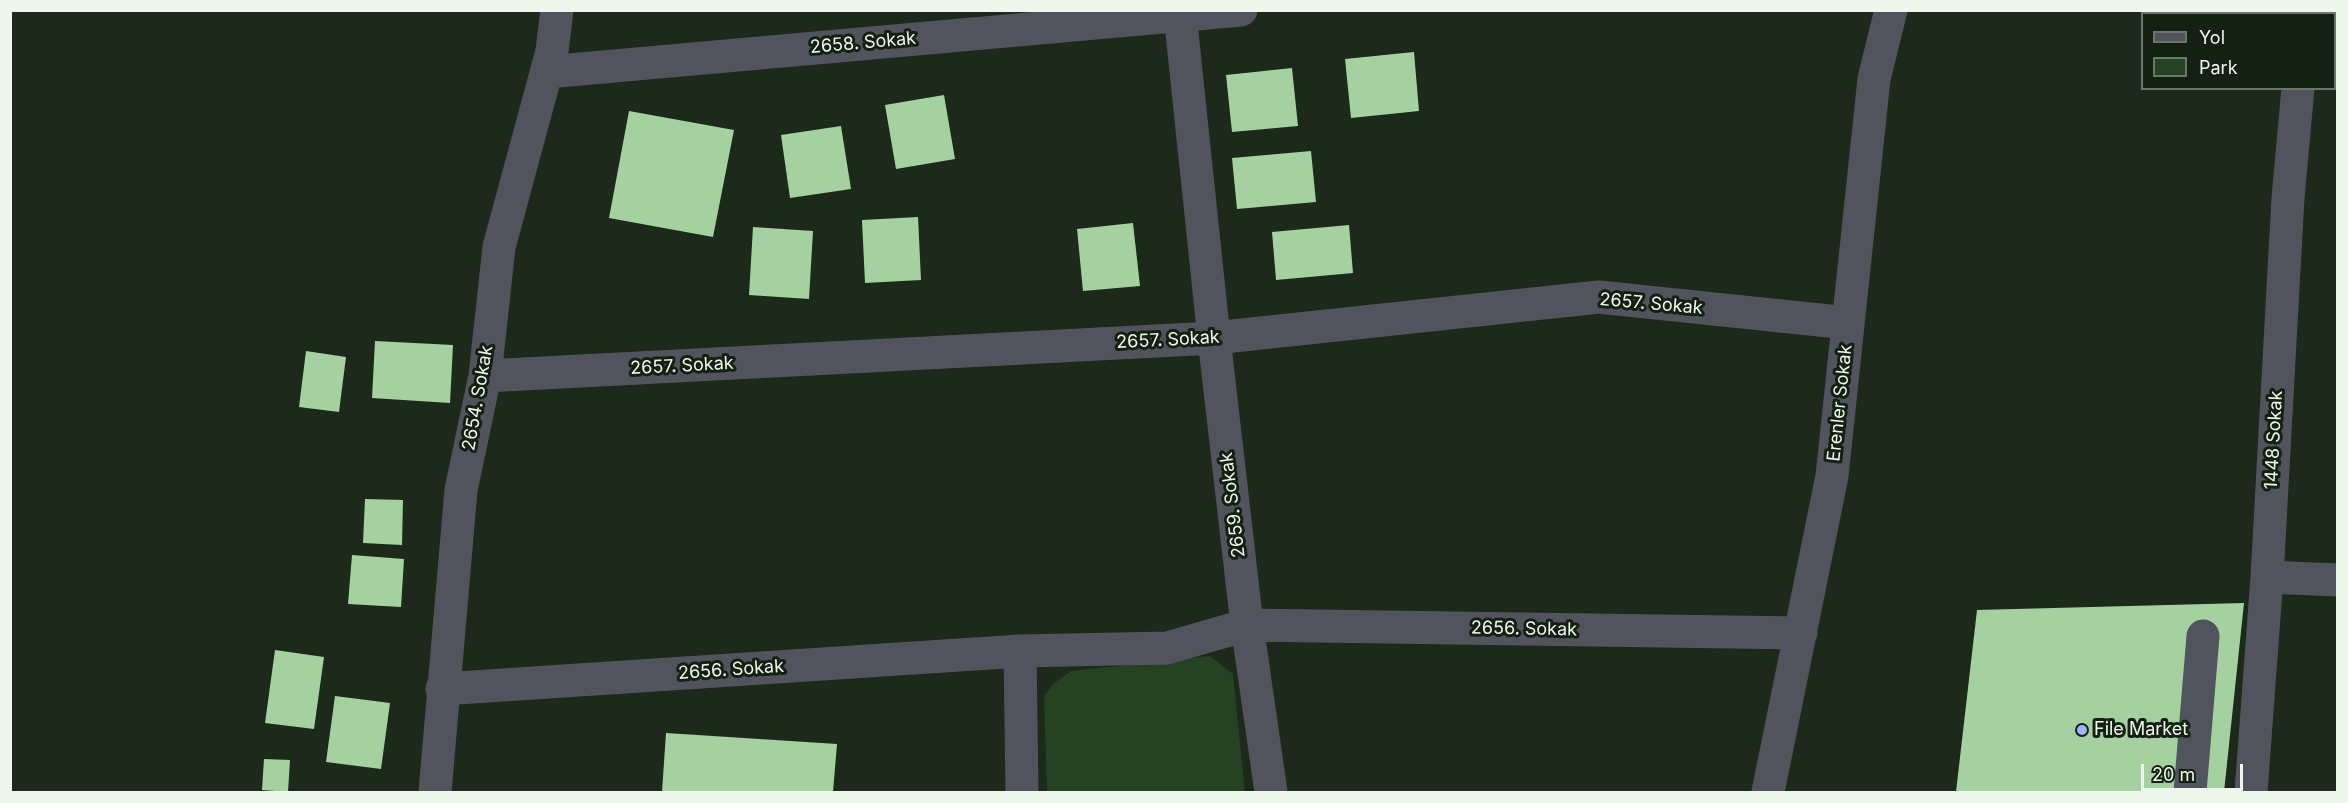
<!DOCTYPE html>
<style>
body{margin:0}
#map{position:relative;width:2348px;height:803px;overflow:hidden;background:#1c291b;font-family:Inter,sans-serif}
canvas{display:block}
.frame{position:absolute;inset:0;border:12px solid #eef7ed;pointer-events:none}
.legend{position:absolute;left:2141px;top:12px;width:195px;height:78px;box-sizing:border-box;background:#132012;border:2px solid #6b766a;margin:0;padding:8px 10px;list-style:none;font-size:18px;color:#eef7ed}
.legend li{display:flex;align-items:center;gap:12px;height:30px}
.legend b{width:30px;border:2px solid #6b766a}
.scale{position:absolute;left:2141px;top:764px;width:102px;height:27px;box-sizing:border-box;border:3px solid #eef7ed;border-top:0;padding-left:8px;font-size:18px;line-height:21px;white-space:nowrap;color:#eef7ed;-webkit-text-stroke:4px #132012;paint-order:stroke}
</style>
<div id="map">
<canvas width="2348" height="803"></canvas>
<div class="frame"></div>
<ul class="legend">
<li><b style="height:8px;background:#52545d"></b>Yol</li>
<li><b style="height:16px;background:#254223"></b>Park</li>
</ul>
<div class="scale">20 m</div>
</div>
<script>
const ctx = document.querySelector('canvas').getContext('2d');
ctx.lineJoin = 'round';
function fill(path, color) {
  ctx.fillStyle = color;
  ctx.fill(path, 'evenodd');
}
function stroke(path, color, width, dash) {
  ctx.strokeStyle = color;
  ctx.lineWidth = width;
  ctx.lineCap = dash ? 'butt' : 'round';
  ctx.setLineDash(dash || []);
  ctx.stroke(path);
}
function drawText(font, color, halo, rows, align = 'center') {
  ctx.font = font + ' Inter,sans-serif';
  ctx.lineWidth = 6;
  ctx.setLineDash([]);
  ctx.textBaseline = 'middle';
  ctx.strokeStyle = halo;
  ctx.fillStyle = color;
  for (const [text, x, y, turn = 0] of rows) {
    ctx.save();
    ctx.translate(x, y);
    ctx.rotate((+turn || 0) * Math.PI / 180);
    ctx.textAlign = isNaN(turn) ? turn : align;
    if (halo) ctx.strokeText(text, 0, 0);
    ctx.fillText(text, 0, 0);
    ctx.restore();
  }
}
fill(new Path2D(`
 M1210,656L1233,674L1245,792H1047L1044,696L1054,683L1071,671Z`), '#254223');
fill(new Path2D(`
 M1414,52L1419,111L1351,118L1345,59Z
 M1292,68L1298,126L1232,132L1226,75Z
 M944,95L955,159L896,169L885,105Z
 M629,111L734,130L713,237L609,218Z
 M841,126L851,189L790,198L781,135Z
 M1311,151L1316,202L1237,209L1232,158Z
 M918,217L921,280L865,283L862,220Z
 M1133,223L1140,286L1083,291L1077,229Z
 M1349,225L1353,273L1276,280L1272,232Z
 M753,227L813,231L809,299L749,295Z
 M375,341L453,345L450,403L372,398Z
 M306,351L346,357L339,412L299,407Z
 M365,499L403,500L402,545L363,543Z
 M352,555L404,559L401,607L348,604Z
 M2244,603L2224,792H1956L1977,610Z
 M275,650L324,657L314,729L265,723Z
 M335,696L390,703L381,769L326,762Z
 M666,733L837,744L833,792H662Z
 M264,759L290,760L288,792L262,790Z`), '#a5d1a1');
stroke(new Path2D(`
 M2306,14V10
 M547,72L1241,10
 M485,376L1214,338L1599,297L1848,323
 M2267,577L2338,580
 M442,689L1020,651
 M435,792L461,490L485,376L499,247L552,51L557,10
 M1022,792L1020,651L1167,648L1247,625L1214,338L1180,14
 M1271,792L1247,625L1801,633
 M1768,792L1832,476L1874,79L1891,10
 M2190,792L2203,636
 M2251,792L2267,577L2288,198L2298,88`), '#52545d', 33);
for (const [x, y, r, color] of [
 [2082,730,6,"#a0b3fd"]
]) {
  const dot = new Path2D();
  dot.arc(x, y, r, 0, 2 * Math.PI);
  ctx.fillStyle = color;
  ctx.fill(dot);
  stroke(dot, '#132012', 2);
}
drawText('18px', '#eef7ed', '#132012', [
 ["2658. Sokak",863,43,-5],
 ["2657. Sokak",1651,304,5],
 ["2657. Sokak",1168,340,-3],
 ["2657. Sokak",682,366,-3],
 ["2654. Sokak",478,398,-80],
 ["Erenler Sokak",1840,403,-84],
 ["1448 Sokak",2274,440,-87],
 ["2659. Sokak",1233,505,-97],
 ["2656. Sokak",1524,629,1],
 ["2656. Sokak",731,670,-4]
]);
drawText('18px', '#eef7ed', '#132012', [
 ["File Market",2094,730]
], 'left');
</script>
